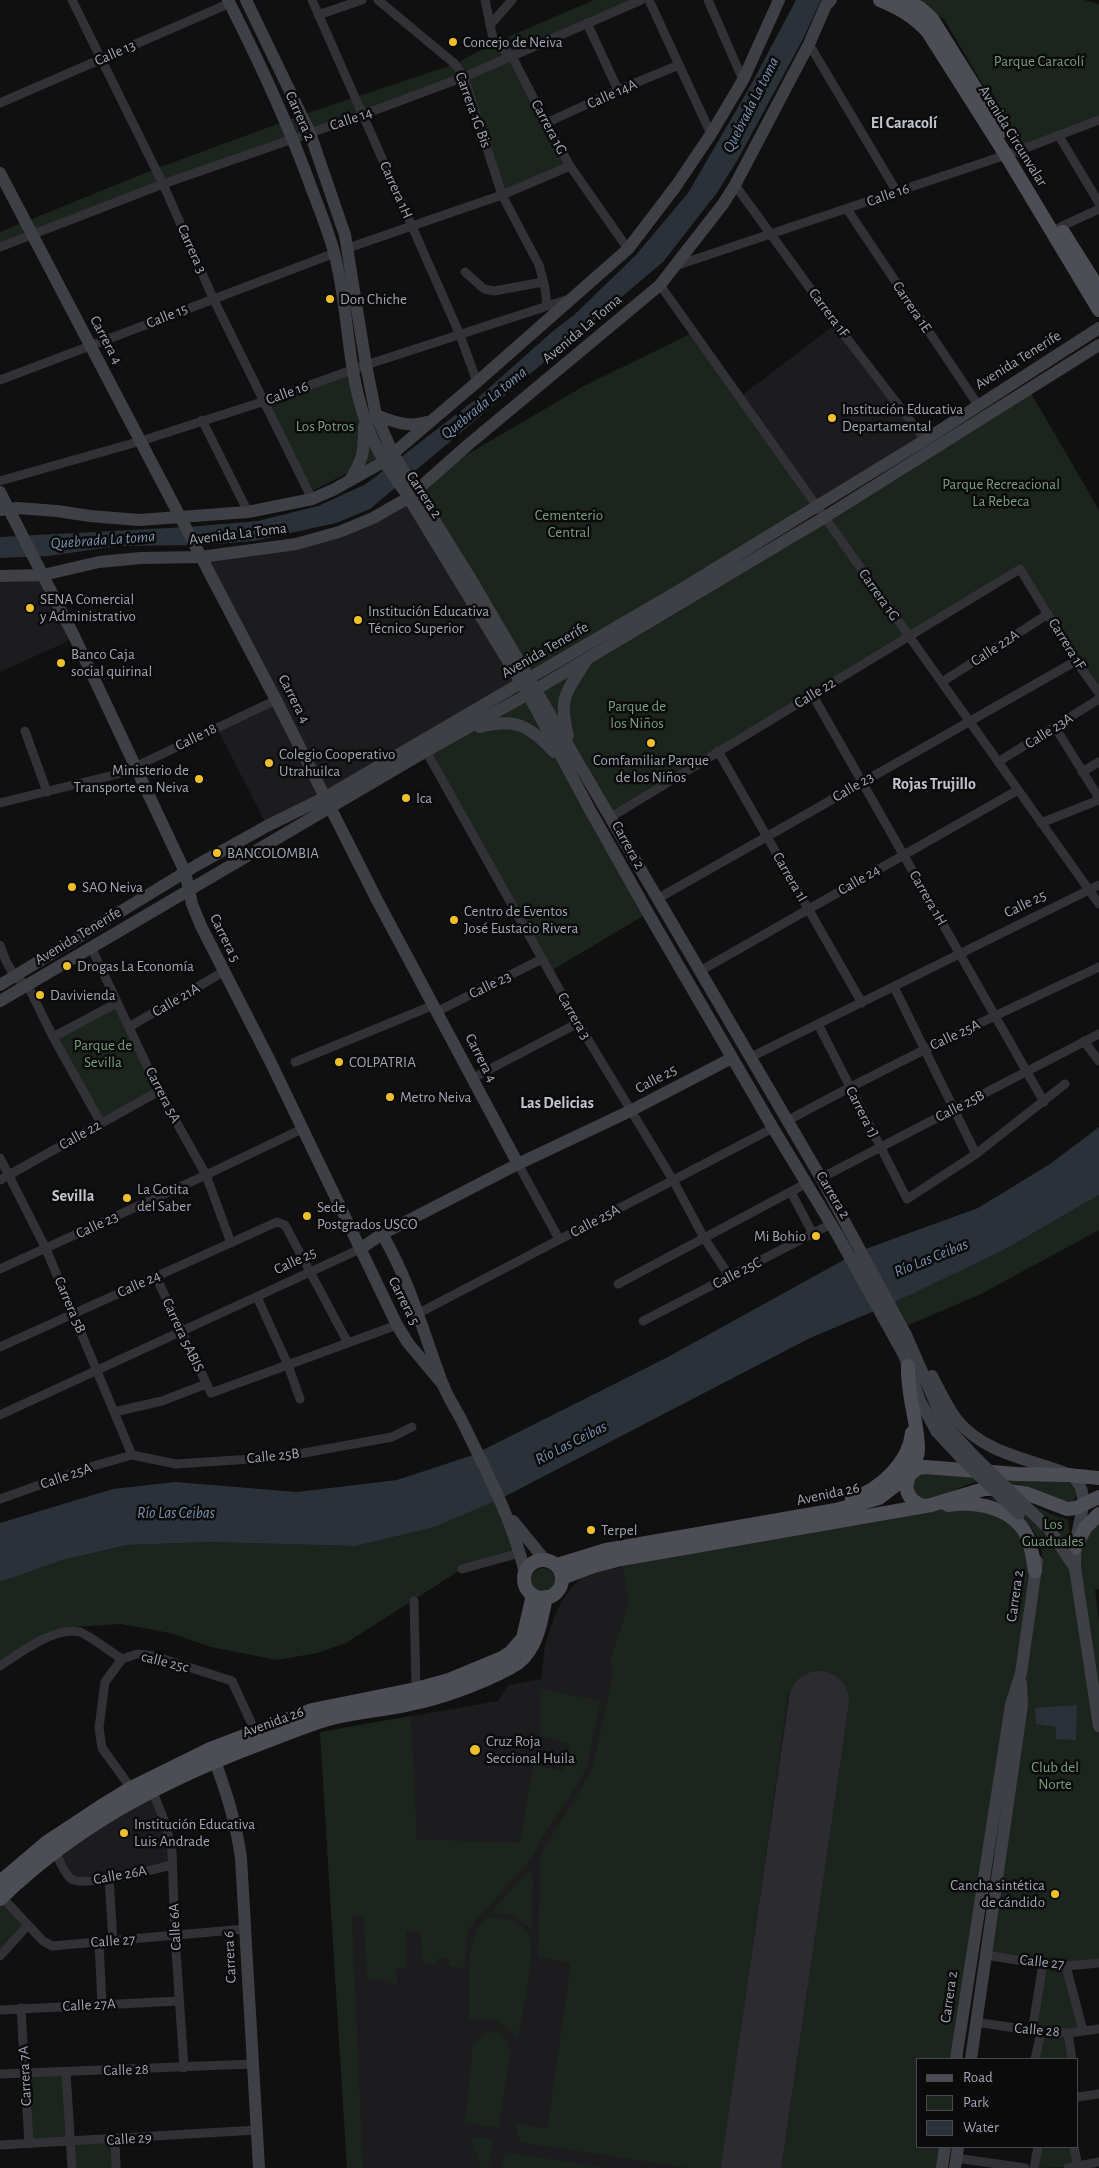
<!DOCTYPE html>
<meta charset="utf-8">
<style>
body{margin:0}
#map{position:relative;width:1099px;height:2168px;overflow:hidden;background:#101011;font-family:"Alegreya Sans",sans-serif}
canvas{display:block}
.legend{position:absolute;left:916px;top:2058px;width:162px;height:90px;box-sizing:border-box;background:#0b0b0c;border:1px solid #47494e;margin:0;padding:6px 9px;list-style:none;font-size:15px;color:#a1a5b2}
.legend li{display:flex;align-items:center;gap:10px;height:25px}
.legend b{width:25px;border:1px solid #47494e}
</style>
<div id="map">
<canvas width="1099" height="2168"></canvas>
<ul class="legend">
<li><b style="height:6px;background:#4d4e55"></b>Road</li>
<li><b style="height:14px;background:#1c241e"></b>Park</li>
<li><b style="height:14px;background:#2a3139"></b>Water</li>
</ul>
</div>
<script>
const ctx = document.querySelector('canvas').getContext('2d');
ctx.lineJoin = 'round';
function fill(path, color) {
  ctx.fillStyle = color;
  ctx.fill(path, 'evenodd');
}
function stroke(path, color, width, dash) {
  ctx.strokeStyle = color;
  ctx.lineWidth = width;
  ctx.lineCap = dash ? 'butt' : 'round';
  ctx.setLineDash(dash || []);
  ctx.stroke(path);
}
function drawText(font, color, halo, rows, align = 'center') {
  ctx.font = font + ' "Alegreya Sans",sans-serif';
  ctx.lineWidth = 5;
  ctx.setLineDash([]);
  ctx.textBaseline = 'middle';
  ctx.strokeStyle = halo;
  ctx.fillStyle = color;
  for (const [text, x, y, turn = 0] of rows) {
    ctx.save();
    ctx.translate(x, y);
    ctx.rotate((+turn || 0) * Math.PI / 180);
    ctx.textAlign = isNaN(turn) ? turn : align;
    if (halo) ctx.strokeText(text, 0, 0);
    ctx.fillText(text, 0, 0);
    ctx.restore();
  }
}
fill(new Path2D(`
 M836,324L924,440L817,505L741,396Z
 M405,497L521,682L326,797L201,557L339,532Z
 M43,575L75,638L0,672V576Z
 M273,703L320,797L267,826L218,730Z
 M846,1526L918,2059V2147L935,2168H347L320,1732L498,1701L508,1685L541,1679L545,1645L555,1615L562,1601L572,1587L581,1578L600,1571Z
 M152,1790L160,1808L172,1865L77,1881L55,1851Z`), '#1c1c1e');
fill(new Path2D(`
 M594,0H641L512,56L570,166L502,195L465,77L0,247V232L155,169L302,115L455,64L494,43Z
 M913,0H1084L1099,4V116L1019,146L944,19Z
 M690,334L817,505L529,678L417,491L468,454L584,386Z
 M352,370L379,457L310,492L265,401Z
 M1028,388L1099,510V690L1018,565L611,817L536,690Z
 M528,694L648,913L549,972L426,751Z
 M117,1003L159,1091L101,1123L53,1037Z
 M1099,1195V1230L981,1294L904,1327L891,1304L1002,1251Z
 M920,1473L1066,1481L1073,1485L1077,1495L1074,1501C1060,1504 1044,1493 1030,1488C1014,1483 994,1480 977,1482C961,1484 907,1519 914,1480Z
 M988,1497L1025,1502L1058,1517L1068,1519L1073,1565L1084,1533L1099,1516V1589L1095,1590L1099,1623V1961L1065,1966L1083,2030L1067,2032L1072,2059H1035L1040,2032L1033,2031L1044,1963L985,1957L1030,1610L956,2059H918V2147H945L942,2168H782L849,1704L788,1693L722,2168H689L525,2143L519,2140L515,2123L547,2129L571,1963L538,1957L540,1862L542,1852L592,1770L613,1673L610,1661L629,1602L622,1566L958,1504L1003,1513L1032,1554L1043,1559C1039,1523 1016,1513 988,1497Z
 M500,1499L520,1553L462,1569L346,1643L317,1653L277,1660L211,1647L170,1633L121,1624L74,1627L0,1661V1582L63,1560L127,1545L208,1542L355,1546Z
 M531 1580a12 12 0 1 1 24 0a12 12 0 1 1-24 0Z
 M540,1689L600,1701L587,1766L576,1787L542,1837L531,1859L471,1926L467,1936L464,1968L449,1966L450,1959L438,1958L436,1965L422,1962L421,1932H406V1967L396,1968L397,1986L389,1981L367,1980L363,1915L352,1916L363,2168H347L320,1732L411,1716L417,1839L520,1843L533,1765L564,1771L569,1744L539,1735Z
 M530,1872L533,1876L532,1929L514,1916L491,1913L526,1873Z
 M0,1899L27,1926L0,1956Z
 M498,1917C510,1919 526,1925 530,1937C536,1955 522,2017 518,2037L494,2019L469,2020C470,1994 463,1939 484,1921C487,1918 493,1918 498,1917Z
 M487,2032L500,2033L509,2043L510,2054L499,2128L465,2123L473,2044Z
 M66,2072L70,2142L115,2140L116,2168H72L70,2142L29,2144L25,2073Z
 M473,2137L488,2138L494,2141L488,2168H481C480,2157 471,2149 471,2138Z
 M1038,2147H1074L1077,2167L1035,2168Z
 M509,2153L609,2168H502L503,2157Z`), '#1c241e');
fill(new Path2D(`
 M796,0H821L803,39L737,161L716,194L663,262L370,509L336,523L254,541L201,545L117,546L49,556L0,558V537L188,527L258,521L318,506L366,484L480,396L553,331L574,315L635,256L688,193L752,83Z
 M1099,1127V1195L1002,1251L891,1304L810,1338L500,1499L434,1527L355,1546L208,1542L127,1545L63,1560L0,1582V1523L113,1489L175,1482L297,1492L397,1480L473,1455L666,1358L860,1251L978,1208L1050,1164Z
 M1077,1705L1076,1740L1056,1739V1727L1036,1724L1035,1708Z`), '#2a3139');
stroke(new Path2D(`
 M751,2168L819,1701`), '#2c2c30', 60);
stroke(new Path2D(`
 M72,0L163,184L213,298L312,499
 M312,0L460,335L477,382
 M378,0L455,64L464,77L502,195L539,265L545,288L547,306
 M485,0L494,43L512,56L546,123L570,166L628,249
 M649,0L711,134
 M708,0L743,80
 M318,15L362,0
 M587,23L618,90
 M490,25L512,0
 M809,44L897,192
 M0,103L230,3
 M546,123L618,90L679,65
 M1059,136L1099,203
 M735,185L836,324L925,440
 M847,209L978,405
 M1060,227L1099,209
 M0,247L163,184L362,115L464,77L641,0
 M348,248L502,195L570,166
 M675,266L1015,152L1099,120
 M465,272L484,289L494,291L543,282
 M660,285L1099,904
 M0,380L335,253
 M202,420L248,512
 M0,481L141,441L265,401L366,365L566,300
 M942,682L1048,614
 M812,694L1044,1102
 M1055,727L1099,798
 M25,731L47,792
 M426,751L578,1023L673,1180L704,1238L730,1277
 M718,751L862,1003
 M998,762L1099,699
 M1082,772L1099,762
 M0,803L122,773L276,700
 M611,817L1020,569L1076,661L1099,693
 M1041,823L1099,800
 M657,899L1076,661
 M0,945L6,961L15,977L28,986L53,1037L101,1123
 M91,947L159,1091L206,1175L231,1243
 M700,971L1018,790
 M894,987L976,1154
 M438,1011L542,959
 M818,1024L907,1199L976,1154L1065,1084
 M129,1027L223,972
 M53,1037L117,1003
 M1084,1041L1099,1061
 M751,1057L1099,885
 M295,1062L434,1005
 M473,1078L578,1023
 M787,1121C889,1065 994,1016 1099,967
 M0,1158L46,1249L132,1455
 M518,1164L559,1239
 M821,1178L1099,1034
 M0,1180L159,1091
 M791,1192L813,1234
 M0,1269L206,1175L302,1129
 M156,1277L211,1393L397,1325
 M618,1284L807,1183
 M257,1297L288,1365L300,1399
 M417,1314L773,1128
 M643,1321L831,1224
 M0,1347L277,1222L285,1225L348,1343
 M114,1412L162,1401L206,1384
 M0,1415L360,1249
 M0,1499L90,1467L132,1455L176,1464L282,1457L392,1437L412,1427
 M462,1569L520,1553
 M414,1601L416,1689
 M0,1666C20,1653 54,1626 80,1632C89,1635 112,1653 122,1659
 M131,1788L102,1748L99,1728L105,1682L122,1659L137,1654L154,1656L232,1681L255,1731
 M152,1790L166,1825L172,1852L175,1936L184,2068
 M55,1851C59,1859 63,1871 70,1878C81,1889 155,1869 172,1865
 M109,1879L113,1941
 M2,1897L43,1941L52,1946L245,1929
 M99,1942L102,2005
 M985,1955L1043,1964L1066,1966L1099,1963
 M0,1956L27,1926
 M1066,1966L1083,2031
 M21,2008L29,2144
 M0,2010L179,2001
 M976,2022L1041,2032L1068,2033L1099,2029
 M1032,2031L1043,1964
 M1068,2033L1072,2059
 M1035,2059L1041,2032
 M66,2072L72,2168
 M0,2074L252,2064
 M1078,2097L1099,2094
 M115,2140L116,2168
 M0,2145L257,2130
 M1074,2147L1078,2167
 M956,2158L1025,2168
 M1034,2168L1038,2147
 M1068,2168L1099,2162`), '#313136', 9);
stroke(new Path2D(`
 M228,0C259,61 288,123 311,187C319,208 328,230 334,252C349,307 346,365 365,419C374,447 388,469 405,492L528,694L590,810L648,913L773,1128L837,1234L904,1355L920,1401L937,1432
 M246,0L310,133L345,235L366,365L376,415L393,454L472,581L821,1178L906,1335L939,1411L949,1429
 M0,173L276,700L377,900L518,1164
 M376,415C394,422 409,428 427,422
 M350,480C364,458 364,452 364,426
 M0,492L75,638L185,872L192,904L201,926L270,1061L397,1325L408,1343L444,1386
 M0,510L17,508L57,511L90,516L139,520L248,512L312,499L333,490L383,462L477,382L628,249L676,186L711,134L743,80L779,0
 M0,576L43,575L99,562L141,558L201,557L296,544L339,532L373,518L408,498L469,444L660,285L723,204L735,185L809,44L826,5L831,0
 M480,727C515,717 530,726 554,752
 M568,736C558,697 566,693 586,661
 M0,985L197,865L267,826L326,797L680,590L925,440L1099,328
 M0,1001L426,751L528,694L825,517L1099,345
 M382,1234C410,1281 424,1335 443,1385C448,1397 455,1408 461,1419C485,1469 512,1518 525,1573
 M360,1249L382,1234L518,1164L630,1111L732,1058
 M932,1376C940,1391 947,1407 957,1420C986,1455 1032,1459 1071,1475C1092,1493 1080,1514 1077,1536C1075,1547 1075,1557 1075,1568L1099,1726
 M513,1521L545,1560
 M212,1753C225,1788 236,1821 241,1858L259,2168
 M956,2059L1011,1705L1021,1673L1037,1561
 M971,2059L1022,1705L1021,1683
 M942,2168L945,2147
 M955,2168L958,2147`), '#3f4046', 12);
stroke(new Path2D(`
 M880,0C899,8 914,16 928,32L1006,155L1099,310
 M904,0L920,8L932,19L1002,131
 M1063,232L1099,289
 M908,1366C907,1396 918,1421 918,1450C918,1463 904,1477 907,1490C909,1499 918,1506 926,1506
 M852,1499C880,1489 909,1463 912,1433
 M948,1505C976,1501 1013,1507 1027,1536C1032,1547 1033,1560 1035,1571
 M1075,1548L1085,1528L1099,1514
 M524 1579a19 19 0 1 1 38 0a19 19 0 1 1-38 0Z
 M557,1565L606,1550L836,1510L879,1498L918,1468L925,1467L1017,1474L1068,1475L1099,1478
 M562,1578L594,1566L621,1559L931,1505L984,1489H997L1028,1494L1067,1509L1076,1508L1099,1497
 M0,1882L47,1842L100,1807L131,1788L210,1749L312,1710L416,1689L449,1680L502,1658L511,1652L523,1638L533,1595
 M0,1899C76,1826 159,1782 257,1745C282,1736 306,1725 332,1718C356,1712 382,1710 406,1705C435,1699 462,1690 489,1678C499,1673 510,1669 519,1662C538,1646 541,1620 546,1597`), '#4d4e55', 14);
stroke(new Path2D(`
 M949,1429L973,1455L1049,1529L1075,1568
 M937,1432L965,1462L1019,1514`), '#3f4046', 12);
for (const [x, y, r, color] of [
 [453,42,5,"#eec12b"],
 [330,299,5,"#eec12b"],
 [832,418,5,"#eec12b"],
 [30,608,5,"#eec12b"],
 [358,620,5,"#eec12b"],
 [61,663,5,"#eec12b"],
 [651,743,5,"#eec12b"],
 [269,763,5,"#eec12b"],
 [199,779,5,"#eec12b"],
 [406,798,5,"#eec12b"],
 [217,853,5,"#eec12b"],
 [72,887,5,"#eec12b"],
 [454,920,5,"#eec12b"],
 [67,966,5,"#eec12b"],
 [40,995,5,"#eec12b"],
 [339,1062,5,"#eec12b"],
 [390,1097,5,"#eec12b"],
 [127,1198,5,"#eec12b"],
 [307,1216,5,"#eec12b"],
 [816,1236,5,"#eec12b"],
 [591,1530,5,"#eec12b"],
 [475,1750,6,"#eec12b"],
 [124,1833,5,"#eec12b"],
 [1055,1894,5,"#eec12b"]
]) {
  const dot = new Path2D();
  dot.arc(x, y, r, 0, 2 * Math.PI);
  ctx.fillStyle = color;
  ctx.fill(dot);
  stroke(dot, '#0b0b0c', 2);
}
drawText('15px', '#a1a5b2', '#0b0b0c', [
 ["Concejo de Neiva",463,42],
 ["Don Chiche",340,299],
 ["Institución Educativa",842,409],
 ["Departamental",842,426],
 ["SENA Comercial",40,599],
 ["y Administrativo",40,616],
 ["Institución Educativa",368,611],
 ["Técnico Superior",368,628],
 ["Banco Caja",71,654],
 ["social quirinal",71,671],
 ["Colegio Cooperativo",279,754],
 ["Utrahuilca",279,771],
 ["Comfamiliar Parque",651,760,"center"],
 ["de los Niños",651,777,"center"],
 ["Ministerio de",189,770,"right"],
 ["Transporte en Neiva",189,787,"right"],
 ["Ica",416,798],
 ["BANCOLOMBIA",227,853],
 ["SAO Neiva",82,887],
 ["Centro de Eventos",464,911],
 ["José Eustacio Rivera",464,928],
 ["Drogas La Economía",77,966],
 ["Davivienda",50,995],
 ["COLPATRIA",349,1062],
 ["Metro Neiva",400,1097],
 ["La Gotita",137,1189],
 ["del Saber",137,1206],
 ["Sede",317,1207],
 ["Postgrados USCO",317,1224],
 ["Mi Bohio",806,1236,"right"],
 ["Terpel",601,1530],
 ["Cruz Roja",486,1741],
 ["Seccional Huila",486,1758],
 ["Institución Educativa",134,1824],
 ["Luis Andrade",134,1841],
 ["Cancha sintética",1045,1885,"right"],
 ["de cándido",1045,1902,"right"]
], 'left');
drawText('15px', '#a1a5b2', '#0b0b0c', [
 ["Calle 13",115,53,-24],
 ["Calle 14A",612,94,-24],
 ["Carrera 1G Bis",473,110,70],
 ["Carrera 2",300,116,66],
 ["Calle 14",351,119,-19],
 ["Carrera 1G",549,127,62],
 ["Avenida Circunvalar",1013,136,58],
 ["Carrera 1H",396,190,66],
 ["Calle 16",888,195,-19],
 ["Carrera 3",192,249,66],
 ["Carrera 1E",912,307,56],
 ["Carrera 1F",829,313,53],
 ["Calle 15",167,316,-22],
 ["Avenida La Toma",582,329,-40],
 ["Carrera 4",106,340,62],
 ["Avenida Tenerife",1018,360,-32],
 ["Calle 16",287,393,-20],
 ["Carrera 2",424,495,57],
 ["Avenida La Toma",238,534,-7],
 ["Carrera 1G",879,595,55],
 ["Carrera 1F",1067,644,58],
 ["Calle 22A",995,648,-33],
 ["Avenida Tenerife",545,650,-30],
 ["Calle 22",815,693,-31],
 ["Carrera 4",294,699,63],
 ["Calle 23A",1049,731,-32],
 ["Calle 18",196,737,-26],
 ["Calle 23",853,787,-30],
 ["Carrera 2",628,845,61],
 ["Carrera 1I",790,877,60],
 ["Calle 24",859,880,-30],
 ["Carrera 1H",928,898,60],
 ["Calle 25",1025,904,-26],
 ["Avenida Tenerife",78,936,-31],
 ["Carrera 5",225,938,64],
 ["Calle 23",490,985,-26],
 ["Calle 21A",176,1000,-30],
 ["Carrera 3",574,1016,60],
 ["Calle 25A",955,1035,-25],
 ["Carrera 4",481,1058,63],
 ["Calle 25",656,1079,-28],
 ["Carrera 5A",163,1095,63],
 ["Calle 25B",960,1106,-27],
 ["Carrera 1J",862,1112,63],
 ["Calle 22",80,1135,-29],
 ["Carrera 2",833,1195,59],
 ["Calle 25A",595,1221,-28],
 ["Calle 23",97,1225,-25],
 ["Calle 25",295,1261,-25],
 ["Calle 25C",737,1273,-27],
 ["Calle 24",139,1284,-24],
 ["Carrera 5",404,1301,63],
 ["Carrera 5B",70,1305,67],
 ["Carrera 5ABIS",183,1335,65],
 ["Calle 25B",273,1456,-6],
 ["Calle 25A",66,1476,-19],
 ["Avenida 26",828,1494,-12],
 ["Carrera 2",1015,1596,-82],
 ["calle 25c",165,1662,14],
 ["Avenida 26",273,1722,-20],
 ["Calle 26A",120,1875,-10],
 ["Calle 6A",175,1927,-93],
 ["Calle 27",113,1941,-4],
 ["Carrera 6",230,1957,-93],
 ["Calle 27",1042,1962,6],
 ["Carrera 2",949,1997,-82],
 ["Calle 27A",89,2005,-3],
 ["Calle 28",1037,2030,5],
 ["Calle 28",126,2070,-2],
 ["Carrera 7A",25,2076,-93],
 ["Calle 29",129,2139,-4]
]);
drawText('15px', '#789d7e', '#0b0b0c', [
 ["Parque Caracolí",1039,61],
 ["Los Potros",325,426],
 ["Parque Recreacional",1001,484],
 ["La Rebeca",1001,501],
 ["Cementerio",569,515],
 ["Central",569,532],
 ["Parque de",637,706],
 ["los Niños",637,723],
 ["Parque de",103,1045],
 ["Sevilla",103,1062],
 ["Los",1053,1524],
 ["Guaduales",1053,1541],
 ["Club del",1055,1767],
 ["Norte",1055,1784]
]);
drawText('italic 16px', '#788fad', '#0b0b0c', [
 ["Quebrada La toma",751,105,-63],
 ["Quebrada La toma",484,403,-39],
 ["Quebrada La toma",103,540,-4],
 ["Río Las Ceibas",931,1258,-22],
 ["Río Las Ceibas",571,1443,-27],
 ["Río Las Ceibas",176,1513]
]);
drawText('bold 16px', '#c2c4ce', '#0b0b0c', [
 ["El Caracolí",904,123],
 ["Rojas Trujillo",934,784],
 ["Las Delicias",557,1103],
 ["Sevilla",73,1196]
]);
</script>
